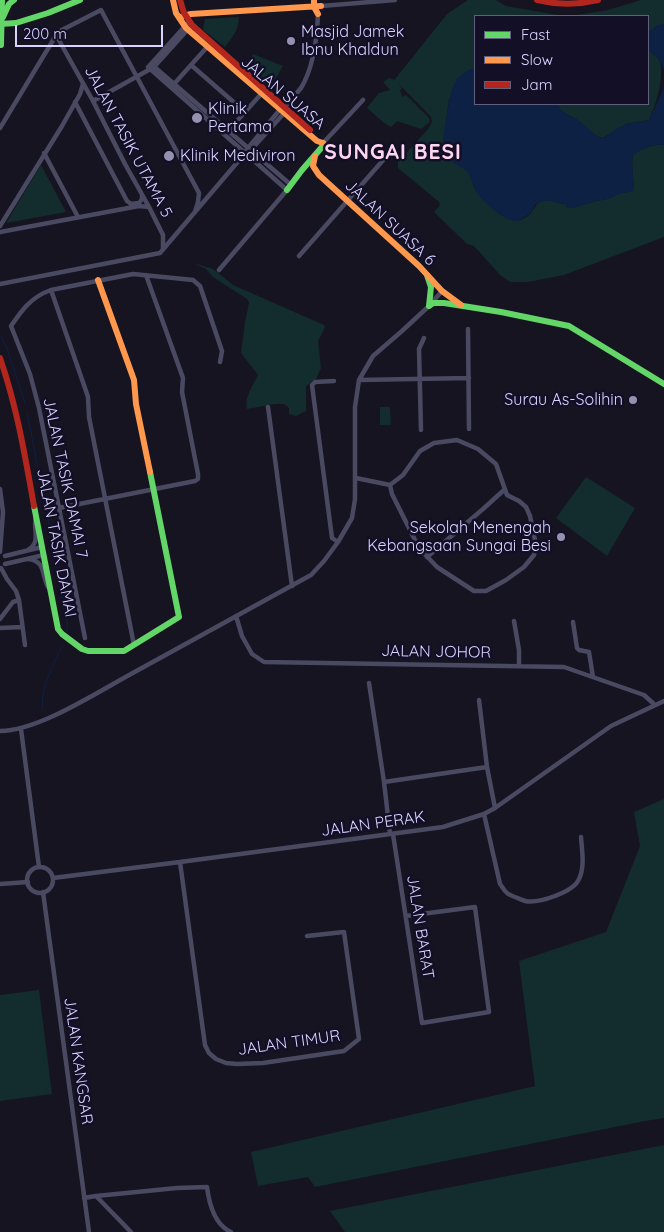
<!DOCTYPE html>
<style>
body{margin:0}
#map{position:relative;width:664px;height:1232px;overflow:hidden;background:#161421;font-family:Quicksand,sans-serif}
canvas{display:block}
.legend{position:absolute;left:474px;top:15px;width:175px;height:90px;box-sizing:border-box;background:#130f26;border:1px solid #625e7d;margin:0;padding:6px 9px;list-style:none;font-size:15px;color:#d9d4ff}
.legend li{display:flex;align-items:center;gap:10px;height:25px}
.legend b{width:25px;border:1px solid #625e7d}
.scale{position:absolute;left:15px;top:25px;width:148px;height:22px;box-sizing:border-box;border:2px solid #d9d4ff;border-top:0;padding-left:6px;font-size:15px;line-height:18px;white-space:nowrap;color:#d9d4ff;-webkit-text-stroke:4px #130f26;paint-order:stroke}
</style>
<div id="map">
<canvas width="664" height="1232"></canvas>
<ul class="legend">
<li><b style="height:6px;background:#63d668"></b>Fast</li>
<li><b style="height:6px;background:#ff974d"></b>Slow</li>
<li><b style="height:6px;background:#b3261e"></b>Jam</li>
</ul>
<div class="scale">200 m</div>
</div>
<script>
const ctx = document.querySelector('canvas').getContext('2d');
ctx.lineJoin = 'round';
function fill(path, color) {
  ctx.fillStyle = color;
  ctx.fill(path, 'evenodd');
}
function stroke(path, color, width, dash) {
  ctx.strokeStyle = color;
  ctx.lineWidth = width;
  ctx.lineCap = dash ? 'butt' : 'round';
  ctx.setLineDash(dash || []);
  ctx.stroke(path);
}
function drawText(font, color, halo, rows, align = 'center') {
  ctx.font = font + ' Quicksand,sans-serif';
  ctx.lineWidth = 5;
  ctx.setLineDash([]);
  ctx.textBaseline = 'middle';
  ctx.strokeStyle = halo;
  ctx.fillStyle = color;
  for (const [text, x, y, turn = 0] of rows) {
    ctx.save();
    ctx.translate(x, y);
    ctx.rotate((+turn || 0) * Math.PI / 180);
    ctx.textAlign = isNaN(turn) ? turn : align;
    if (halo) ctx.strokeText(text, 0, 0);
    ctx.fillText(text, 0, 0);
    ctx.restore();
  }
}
fill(new Path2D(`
 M468,0H496L506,6L564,16H475V69L469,70L449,99L443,146C445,154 450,160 456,164C461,167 466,168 469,173C472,179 473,186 476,191C483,201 508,225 520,220C523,219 528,216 530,214C535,209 535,203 543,201C551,199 559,204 566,204L567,208H572L596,201L608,199L618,194L633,191C635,179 630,167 633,155C642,148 653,144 664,145V237L564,275L528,282H510L500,275L474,246L467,244L434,212L440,205L439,202L398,168V162L428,129L432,122L431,117L398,83L402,88L400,91L403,97L406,95L429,118L430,122L421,129L397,121L391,127C382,123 375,114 367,108L379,93L390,90L383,82L389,78L396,80L395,79L447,14Z
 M641,0H664V24L657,26L648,32V16H571L608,10Z
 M239,17C239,29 232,38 225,47L203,30L205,19Z
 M648,51C653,53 656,56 660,61C664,79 657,102 649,120L626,124L603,138C594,137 586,127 579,122C571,114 563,116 557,104H648Z
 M253,54L283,66L270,88L244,63L250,59Z
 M41,165L66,212L6,223L38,170Z
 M193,263L213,269L233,285L324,325L325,327L318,341L321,368L316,379L306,386V411L296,416L289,414V408L284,404H275L247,409C244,396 253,386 258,375L241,353L245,322L249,303L247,299L213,277L206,269Z
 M380,407H390L391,425H380Z
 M586,477L635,508L607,556L556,518Z
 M664,799V1118L645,1121L315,1187L308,1177L258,1186L251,1152L535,1086L519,961L606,932L640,846L634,812Z
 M39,990L52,1094L0,1101V995Z
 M664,1145V1232H345L330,1211Z`), '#132c2d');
fill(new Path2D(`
 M664,24V70C661,62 656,54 648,51V32L657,26Z
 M475,69V104H557L560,109L569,116L577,119L598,137L603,138L606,137L613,131L626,124L649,120L663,90L664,84V145C653,144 642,148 633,155C630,167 635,179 633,191L618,194L608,199L596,201L572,208H567L566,204C553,203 546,196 534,206C533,214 524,217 518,221C504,221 481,201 475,189C472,183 471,175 467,171C464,168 460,167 457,165C450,160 445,154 443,146C443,136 445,125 447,115C450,96 452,72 475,69Z`), '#0d2144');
stroke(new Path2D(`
 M0,335L7,348L25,403
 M27,412L51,536
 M53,548L67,620V632
 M43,710C39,688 55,663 63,644`), '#0d2144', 1);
stroke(new Path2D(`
 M321,6L395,0
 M56,35L93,101L125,164L149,207L163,235V249
 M151,64L291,185
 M150,65L187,24
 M191,65L245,112
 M148,67L287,190L219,270
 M174,84L208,46
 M93,101L154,67L190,27
 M75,102L127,201L131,204L139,203L142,199V196
 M289,104C292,98 297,93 301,88C314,67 317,39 318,14
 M0,128L58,32L101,10L199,193L198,202L195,212
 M228,131L262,93
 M323,143L363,100
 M250,151L286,111
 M44,153L78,217
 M0,226L62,126L80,94L83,84
 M0,232L139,206L149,207
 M299,256L385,158
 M0,284L160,253L241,158L248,148L283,106L289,102
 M51,290L86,391L88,397L89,417L134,645
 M468,329L469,429
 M359,380L469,378
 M334,381L315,382L312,385L332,538L338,542
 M268,407L292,586
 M421,430L419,349L424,338
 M356,478L390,485L392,494L419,548L437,567L474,591H486L506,580L524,567L534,555L536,545L530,516L526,507L519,501L507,495L496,464L478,449L457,440L434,443L420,451L403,475L390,485
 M0,489L3,512L0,552
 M59,508L195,481L198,479V474L182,392L183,378L146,275
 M28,550C42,541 32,530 36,516
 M5,556L42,547
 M427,557L483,509L504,490
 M28,559C46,561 41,574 48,587
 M5,564L44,555
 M1,568L7,579L16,591L19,600L25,645
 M236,616L242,636L252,654L264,662L564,667L644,695L655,705
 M0,619L13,602L19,600
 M514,621L519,650V666
 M573,622L577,648L579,650L589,652L593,677
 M0,628L22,627
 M85,638L39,408L30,374L11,326C22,310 31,297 51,290L133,274L193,280L200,286L222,351L220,362
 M369,683L384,782L390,834
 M479,700L487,767L495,808
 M21,729L39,867
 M0,731C38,731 96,693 131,674C191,641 251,608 311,575L324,561L338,542L352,518L355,499V407L359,380L373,356L402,331L429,306L442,291
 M384,782L487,767
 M484,814L500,884C502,886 504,891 507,893C511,896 520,899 525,901C538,904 574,892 579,879C585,867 582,851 581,837
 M393,834L422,1023L489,1012L475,907L406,916
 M180,862L205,1045L209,1053L216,1059L226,1063L237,1064L263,1063L344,1051L359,1039L344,932L307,936
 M27 880a13 13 0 1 1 26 0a13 13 0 1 1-26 0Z
 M53,878L180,862L443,827L484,814L495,808L611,726L664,701
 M0,884L28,882
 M43,892L89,1232
 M96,1196L177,1188L207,1187C209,1203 215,1225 231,1232
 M84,1198L96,1196L131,1232`), '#4a4962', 4.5);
stroke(new Path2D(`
 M3,17L9,4L14,0
 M0,24L16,23L48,13L80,0
 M1,45L2,0
 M287,190L302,170L322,147L323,143
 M427,275L431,287L429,306L433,303H444L501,312L569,326L664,384
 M34,506L58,629L62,634L82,649L88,651H124L179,617L150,472`), '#63d668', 6);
stroke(new Path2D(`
 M173,0L176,13L186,28L317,141L323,143
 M314,0V7L318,14
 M183,16L191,14L321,6
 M315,156L313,166L319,175L419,266L442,291L461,305
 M98,280L134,380L136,404L150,472`), '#ff974d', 6);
stroke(new Path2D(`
 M180,0L184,13L192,25L310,130
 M537,0C558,5 577,5 598,0
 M0,358C17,407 25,456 34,506`), '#b3261e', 6);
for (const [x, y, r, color] of [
 [291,41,5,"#9591b1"],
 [197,118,6,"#9591b1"],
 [169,156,6,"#9591b1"],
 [633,400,5,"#9591b1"],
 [561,537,5,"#9591b1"]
]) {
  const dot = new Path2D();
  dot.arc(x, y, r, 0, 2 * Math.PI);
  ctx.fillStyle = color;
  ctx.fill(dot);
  stroke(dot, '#130f26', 2);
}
drawText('16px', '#d9d4ff', '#130f26', [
 ["Masjid Jamek",301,32],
 ["Ibnu Khaldun",301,50],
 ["Klinik",208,109],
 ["Pertama",208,127],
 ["Klinik Mediviron",180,156],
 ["Surau As-Solihin",623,400,"right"],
 ["Sekolah Menengah",551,528,"right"],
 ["Kebangsaan Sungai Besi",551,546,"right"]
], 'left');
drawText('16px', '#d9d4ff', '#130f26', [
 ["JALAN SUASA",283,93,40],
 ["JALAN TASIK UTAMA 5",128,142,62],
 ["JALAN SUASA 6",390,223,43],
 ["JALAN TASIK DAMAI 7",65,478,78],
 ["JALAN TASIK DAMAI",56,543,79],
 ["JALAN JOHOR",436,652,1],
 ["JALAN PERAK",373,824,-8],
 ["JALAN BARAT",420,927,81],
 ["JALAN TIMUR",289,1043,-8],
 ["JALAN KANGSAR",78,1061,82]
]);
ctx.letterSpacing = '1px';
drawText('bold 21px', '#ffd6f0', '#130f26', [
 ["SUNGAI BESI",393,153]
]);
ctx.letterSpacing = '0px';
</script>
